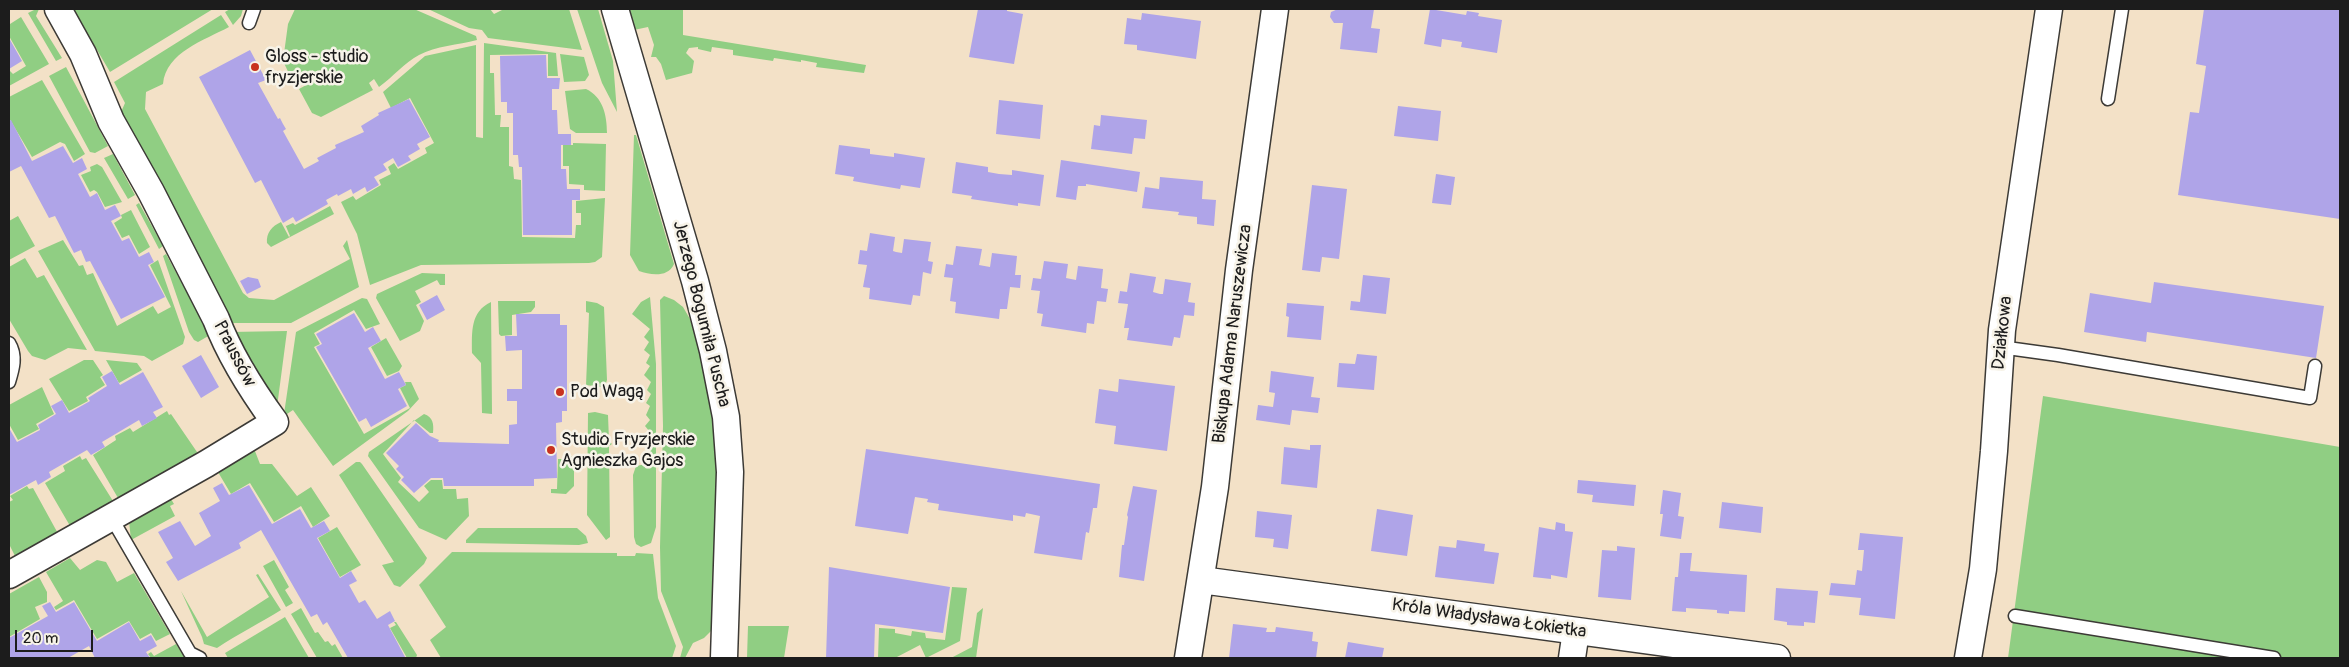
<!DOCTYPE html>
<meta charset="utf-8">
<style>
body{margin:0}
#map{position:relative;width:2349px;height:667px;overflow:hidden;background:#f3e1c7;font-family:Pangolin,sans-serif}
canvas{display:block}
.frame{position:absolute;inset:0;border:10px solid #1c1c1c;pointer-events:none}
.scale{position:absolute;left:15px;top:630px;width:78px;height:22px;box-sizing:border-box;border:2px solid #1c1c1c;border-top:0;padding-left:6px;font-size:15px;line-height:18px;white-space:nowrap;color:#1c1c1c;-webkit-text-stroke:4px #f7f3e8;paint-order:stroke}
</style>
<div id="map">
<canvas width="2349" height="667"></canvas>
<div class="frame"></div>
<div class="scale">20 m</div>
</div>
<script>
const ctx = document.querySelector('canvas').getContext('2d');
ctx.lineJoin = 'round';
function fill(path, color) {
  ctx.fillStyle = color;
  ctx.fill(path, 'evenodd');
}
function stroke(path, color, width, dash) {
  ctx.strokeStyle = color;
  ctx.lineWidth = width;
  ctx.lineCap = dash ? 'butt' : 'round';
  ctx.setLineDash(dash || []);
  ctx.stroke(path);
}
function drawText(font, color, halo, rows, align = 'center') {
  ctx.font = font + ' Pangolin,sans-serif';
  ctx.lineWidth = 5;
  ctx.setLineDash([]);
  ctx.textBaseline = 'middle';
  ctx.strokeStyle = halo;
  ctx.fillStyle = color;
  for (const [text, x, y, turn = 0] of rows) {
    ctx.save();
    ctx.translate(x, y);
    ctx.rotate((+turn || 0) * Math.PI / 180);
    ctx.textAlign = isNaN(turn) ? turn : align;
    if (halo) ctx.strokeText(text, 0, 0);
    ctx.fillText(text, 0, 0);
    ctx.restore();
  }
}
fill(new Path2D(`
 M36,9H39L36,16L62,58L56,61L28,13Z
 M73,9H213L110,72Z
 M230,9H243L241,16L233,25L225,12Z
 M295,9H414L476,36L477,40C458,45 436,46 419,55C404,63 393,77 379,87L374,79L369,83L373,90L321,117L312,113L299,89L310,83L307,78L294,84L283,61L288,24Z
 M428,9H490L494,14L504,9H569L582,50L488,38L482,30L469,28Z
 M577,9H598L613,61L617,112L602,83Z
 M623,9H683V35L866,65L864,73L816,67L817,63L801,60V62L774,58L773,61L733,55V50L712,47L711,52L698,49V47L689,48L686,53L694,61L692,73L666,80L661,64L656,57H651L654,45L648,27L629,31Z
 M221,15L229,27C205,40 166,52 163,84L146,92L145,109L243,293L249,298L274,300L350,259L343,246L347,240L359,287L291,323H224L118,119L125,103L114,82Z
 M21,17L49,64L9,86V70L13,74L26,66L9,36L10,24Z
 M484,43L556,53L558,76H548V54L490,55V73H494L495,115H501L500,127H509V166L513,167L514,179L521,180L522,237L575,238L576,225H581V213H576V201L605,198L602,257L595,262L589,263L421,265L370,285L357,234L341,202L353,196L356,200L381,185L379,180L391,174L388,167L394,163L398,169L427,153L425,148L434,143L410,98L391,108L383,92L425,56L476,45V137L483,138Z
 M560,54L584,57L589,75L585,81L564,82Z
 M66,67L108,146L95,153L90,152L49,76Z
 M42,80L85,154L74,161L65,144L60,142L32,157L9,118V97Z
 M586,89C603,97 607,115 607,133H576L570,129L565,91Z
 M634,135H636L674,264C668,278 650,275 639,271L630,255Z
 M573,143L606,144L605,191L584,190V185L569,184V166H563V145H573Z
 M113,154L135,195L128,199L104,158Z
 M97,164L102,167L122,202L105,207L97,192L94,190L90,192L81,175L91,171L90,167Z
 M139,203L163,246L159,249L136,205Z
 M330,206L334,214L271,247L267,243C266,233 272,226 281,222L289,237L290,236L285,224L286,226L293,223L295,225Z
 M131,210L150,247L139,254L129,235L122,238L114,223L122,218L121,215Z
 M18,216L35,246L9,260V221Z
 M63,240L79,266L83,265L87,275L93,273L117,326L153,306L158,314L171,307L150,265L158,260L185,337L183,344L152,361L144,356L95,351L38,251Z
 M166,254L210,335L198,342L194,340L189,332L163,256Z
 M25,258L37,278L44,275L87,350L68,348L45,360L32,356L28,351L9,319V267Z
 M422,273L445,274V285H440L437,280L415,291L421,302L416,305L424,321L420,331L400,341L376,298L377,294Z
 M664,296L674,300L683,307L690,319L705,370L713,420L717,480L712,630L704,638L693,643L685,658H680L683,647L661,591L660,547L663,426L660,300Z
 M650,297L656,364V527L651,543L641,547L636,544L634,537L633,475L636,466L646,464L651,458L645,452L650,444L645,439L650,432L645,426L650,420L646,415L650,406L646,403L651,394L647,390L651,382L644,375L650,366L646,363L650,355L644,350L649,342L644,337L650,329L632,314L641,302Z
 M362,298L367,299L380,324L366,329L354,310L314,333L320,344L314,347L364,434L410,408L400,388L406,385L405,382H411L419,399L408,411L333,466L293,410L284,416V414L296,332Z
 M498,301H535V307L531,312L512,315V335L501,336L499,334Z
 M586,301L597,303L604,307L607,380L606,383L601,387L586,385L589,313L586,312Z
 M491,302L492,414L482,413L481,363L472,353C472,332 470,312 491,302Z
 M287,331L277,407L230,332Z
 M386,338L402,366L399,371L387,376L371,347Z
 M84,360H93L103,375L100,377L105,385L86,397L88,401L69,411L49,379Z
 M106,360L137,363L142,370L119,383Z
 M42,387L54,414L36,424L39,429L18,440L9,424V405Z
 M2043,396L2340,447V658H2008Z
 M167,411L169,415L171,414L197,452L196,455L125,502L118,498L93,455L116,440L115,436L130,428L133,432Z
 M595,412L608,415L609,441L612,444L609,446L610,537L606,540L587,515L588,413Z
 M424,414C433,417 434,424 433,433H430L414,420L383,454L401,478L398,482L419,502L429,492L424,486L431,480H442L443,489H456L457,499L468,498L469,516L446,540L419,528L368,456L369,452Z
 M253,446L260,464H272L297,496L311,487L330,516L313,527L301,506L274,522L250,483L231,494L215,467Z
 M565,455H570L574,459V486L566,494L551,493V489H557L558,459H565Z
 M80,456L82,460L86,458L113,501L73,531L45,483L65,471L63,466Z
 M356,462H360L362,464L427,558L424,564L400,587L394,585L382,565L394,562L339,475Z
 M27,486L29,489L33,488L61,539L19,564L9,544V502L13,500L10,496Z
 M168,494L174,504L170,506L175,516L131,540L129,521Z
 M337,527L361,565L340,577L318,538Z
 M478,528H577L586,536L588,543L579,545L466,543V540Z
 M452,552L617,553V556H635L636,553L653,554L658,598L676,646L672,658H441L430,640L446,627L419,585Z
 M70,558L80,570L97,560L106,562L117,582L134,573L170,634L156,641L151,633L140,639L129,621L97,639L74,600L56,610L54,607L63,601L46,572Z
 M274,560L289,587L285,590L293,603L286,607L263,566Z
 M258,574L281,610C262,622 238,634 217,648L204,644L202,637L181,591L207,637L269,597L256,575Z
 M39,577L47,592V602L35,607L40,619L9,637V594Z
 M952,587L967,588L960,641L926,658L920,645L895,658H878L879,628L895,629V633L911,636L912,631L925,633L926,638L945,640Z
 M301,608L315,633L318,632L325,642L328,641L332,646L335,644L343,658H317L291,614Z
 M983,608L976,658H951L972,647L977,613Z
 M285,617L309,658H228L225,653Z
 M394,622H396L417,655L416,658H407L390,628L396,625Z
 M748,626H789L784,658H747Z
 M176,644L185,658H151L148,654L151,652L154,656Z`), '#90ce83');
fill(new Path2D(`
 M978,9H1007V11L1023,14L1014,64L969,57Z
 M1338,9H1374L1371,28L1380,29L1377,53L1340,49L1343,23H1334L1330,17L1331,12Z
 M1430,9L1466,15L1467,11L1479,13L1478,16L1502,20L1497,53L1461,47L1462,42L1442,39L1441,47L1424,44Z
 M2204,9H2340V219L2178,195L2190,112L2199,113L2206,66L2196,64Z
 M1142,13L1201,21L1196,59L1137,50V45L1124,44L1127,18L1141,20Z
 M9,38L22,61L9,69Z
 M250,50L266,80L258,83L278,119L280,118L283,124L286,129L283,131L304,169L319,161L317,158L336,148L335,145L364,132L361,126L379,115L378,113L409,99L430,137L417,144L420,149L408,156L411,160L398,167L393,158L383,164L387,170L374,177L379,185L367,192L365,187L353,194L351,189L338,196L337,194L326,200L328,204L296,222L293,217L283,223L261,180L255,183L199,77Z
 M546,55L547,78H560L559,89H552V110H557L558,134H571V145H561V169H566L567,189H580V200H572V235H523L522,167H519L518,155H513V113H507V102H501L500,56Z
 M999,100L1043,105L1040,139L996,134Z
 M1398,106L1441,111L1438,141L1394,136Z
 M1101,115L1147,120L1145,139L1134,138L1132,154L1091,149L1094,125L1100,126Z
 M11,120L32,161L63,146L73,163L82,158L87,169L78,174L90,197L97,193L105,210L115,205L121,216L111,221L122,241L129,238L139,257L149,252L154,262L148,265L165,297L121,319L90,261L86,262L81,250L74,253L55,216L49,218L21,166L9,172V121Z
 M839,145L870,149V154L894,157V153L925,158L920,188L901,185L900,189L876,185L853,181L854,177L835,174Z
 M1061,160L1140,172L1137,192L1086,184V186H1078L1076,200L1056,197Z
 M956,162L988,167V172L999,174L1012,175V170L1044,175L1040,206L1018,203V206L971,199L972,196L952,193Z
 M1436,174L1455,177L1451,205L1432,203Z
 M1160,177L1203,181L1202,199L1216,200L1214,226L1197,224V217L1178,215L1179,212L1142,208L1145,187L1159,189Z
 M1312,185L1347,189L1339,259L1322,257L1320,272L1302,270Z
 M870,233L895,237L893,251L896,252L902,253L904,239L931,242L928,261L933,262L931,274L923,272L920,296L913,295L911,305L869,299L870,288L863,287L867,265L858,264L860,250L867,251Z
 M956,246L982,249L979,265L990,267L992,253L1017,256L1015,275H1021L1020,288L1010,287L1007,309H1000L999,319L955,313L956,302L950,301L953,278L944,277L946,264L953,265Z
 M1044,261L1068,264L1066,278L1076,280L1078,266L1103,269L1101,288L1108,289L1106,302L1097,301L1094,324L1087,323L1086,333L1041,326L1043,314L1037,313L1040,291L1031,290L1033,278L1041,279Z
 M1130,273L1156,277L1153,292L1160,294H1163L1165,279L1191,283L1188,302L1195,303L1194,316L1184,315L1180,338L1174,337L1172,346L1127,340L1129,328H1124L1128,304L1118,303L1120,291L1127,292Z
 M1363,275L1390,278L1386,314L1350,310L1351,301L1360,302Z
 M248,277L258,279L261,287L247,294L240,281Z
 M2154,282L2324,306L2316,358L2147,332L2146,342L2084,332L2090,293L2151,303Z
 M437,295L445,310L427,320L419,305Z
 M1287,303L1324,306L1321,340L1287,337L1289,317L1286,316Z
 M354,313L365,332L373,327L381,341L368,348L385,379L399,372L406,385L398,389L407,406L371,427L366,418L359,422L316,347L322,344L316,334Z
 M516,314H560V325H567V411H562V422L556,423L557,478L534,479V486H444L443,478H431L414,493L401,480L404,477L396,469L399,466L386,453L416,423L430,436L439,440L438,442L509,444V425L517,424V401H507V389H522V350L506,351L505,336H517Z
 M1357,354L1377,356L1374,390L1337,387L1339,363L1355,364Z
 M201,355L219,387L201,398L182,366Z
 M112,371L120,385L143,372L163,407L153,412L157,418L142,426L139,420L102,442L105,447L91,455L87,450L49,472L51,477L38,485L36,480L9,495V428L17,442L40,430L38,425L56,414L51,406L62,400L69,413L90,401L88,398L107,386L102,377Z
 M1271,371L1314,377L1311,397L1320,398L1318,413L1292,410L1290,425L1256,420L1258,405L1273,407L1275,393L1269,392Z
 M1119,379L1175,386L1167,451L1114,444L1116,426L1095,423L1099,389L1118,392Z
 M1310,445H1321L1317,488L1281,484L1284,447L1310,450Z
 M866,449L1100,484L1097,508H1093L1089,533L1086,532L1082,560L1034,553L1040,516L1026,513L1025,517L1013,515V521L938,510L939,504L927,502L928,499L915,497L908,534L855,526Z
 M1578,480L1636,485L1634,506L1592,502L1593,495L1577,493Z
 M222,483L229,495L249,485L272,524L300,509L311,528L324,521L330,531L317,538L340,578L351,571L357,581L349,585L359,603L365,600L377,619L390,611L395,621L388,625L405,657L348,658L327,622L323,625L317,614L311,617L261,530L239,543L241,548L178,581L166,562L173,558L158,532L180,521L195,546L211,536L199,513L220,501L213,488Z
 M1133,486L1157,490L1144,581L1119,577L1122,545H1124L1128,517L1127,515Z
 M1663,490L1681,493L1678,516L1684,517L1681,539L1660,536L1663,514H1660Z
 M1722,502L1763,507L1761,533L1719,528Z
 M1377,509L1413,515L1407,556L1371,551Z
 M1257,511L1292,515L1288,549L1273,547L1274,539L1255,537Z
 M1556,522L1565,524V531L1573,532L1567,578L1551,575V579L1533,577L1539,527L1555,530Z
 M1860,533L1903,537L1895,619L1859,615L1861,598L1829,595L1831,583L1855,585L1857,570L1862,571L1864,550H1858Z
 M1457,540L1485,544L1484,551L1499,553L1494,584L1435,577L1439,546L1456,548Z
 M1617,546L1635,548L1631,600L1598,597L1602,550L1617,551Z
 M1680,553H1692L1690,571L1747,575L1745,612L1729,611V614L1717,613V610L1686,608V612L1672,611L1675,577H1678Z
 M829,567L950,587L943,633L875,624L874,658H826Z
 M1776,588L1818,591L1815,623L1804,622V626L1787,625V622L1774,620Z
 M50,602L56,612L74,602L97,641L129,622L140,641L151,635L157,646L146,652L150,658H95L89,646L68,658H9V638L48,616L42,606Z
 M1233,624L1267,628L1266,632H1275L1276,627L1313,632L1312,641L1318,642L1316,658H1229Z
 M1348,642L1384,648L1382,658H1345Z`), '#afa4e8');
const service = new Path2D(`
 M249,23L254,9
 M2108,99L2122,9
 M9,343C17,356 13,369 9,382
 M2000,347L2058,355L2310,398L2315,366
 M111,517L190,653L200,658
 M2015,616L2274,658`);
const minor = new Path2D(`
 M615,9L695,281L713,351L726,417L730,472L724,658
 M9,575L206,464L275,422C251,389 230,356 216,319L151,192L111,121L83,54L58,9
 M1201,580L1777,658
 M1188,658L1215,487L1239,270L1275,9
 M1572,658L1576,631
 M1968,658L1983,569L1994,451L2002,330L2049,9`);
stroke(service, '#3c3a36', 15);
stroke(minor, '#3c3a36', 29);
stroke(service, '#fff', 12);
stroke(minor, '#fff', 26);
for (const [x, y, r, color] of [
 [255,67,5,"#c8321e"],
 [560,392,5,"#c8321e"],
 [551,450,5,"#c8321e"]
]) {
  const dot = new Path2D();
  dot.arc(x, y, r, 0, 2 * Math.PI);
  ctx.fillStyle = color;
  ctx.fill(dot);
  stroke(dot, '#f7f3e8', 2);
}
drawText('18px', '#1c1c1c', '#f7f3e8', [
 ["Gloss - studio",265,57],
 ["fryzjerskie",265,78],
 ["Pod Wagą",570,392],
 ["Studio Fryzjerskie",561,440],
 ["Agnieszka Gajos",561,461]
], 'left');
drawText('18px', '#1c1c1c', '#f7f3e8', [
 ["Jerzego Bogumiła Puscha",701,314,76],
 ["Działkowa",2003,333,-84],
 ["Biskupa Adama Naruszewicza",1233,334,-83],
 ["Praussów",234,354,63],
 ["Króla Władysława Łokietka",1489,619,8]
]);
</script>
